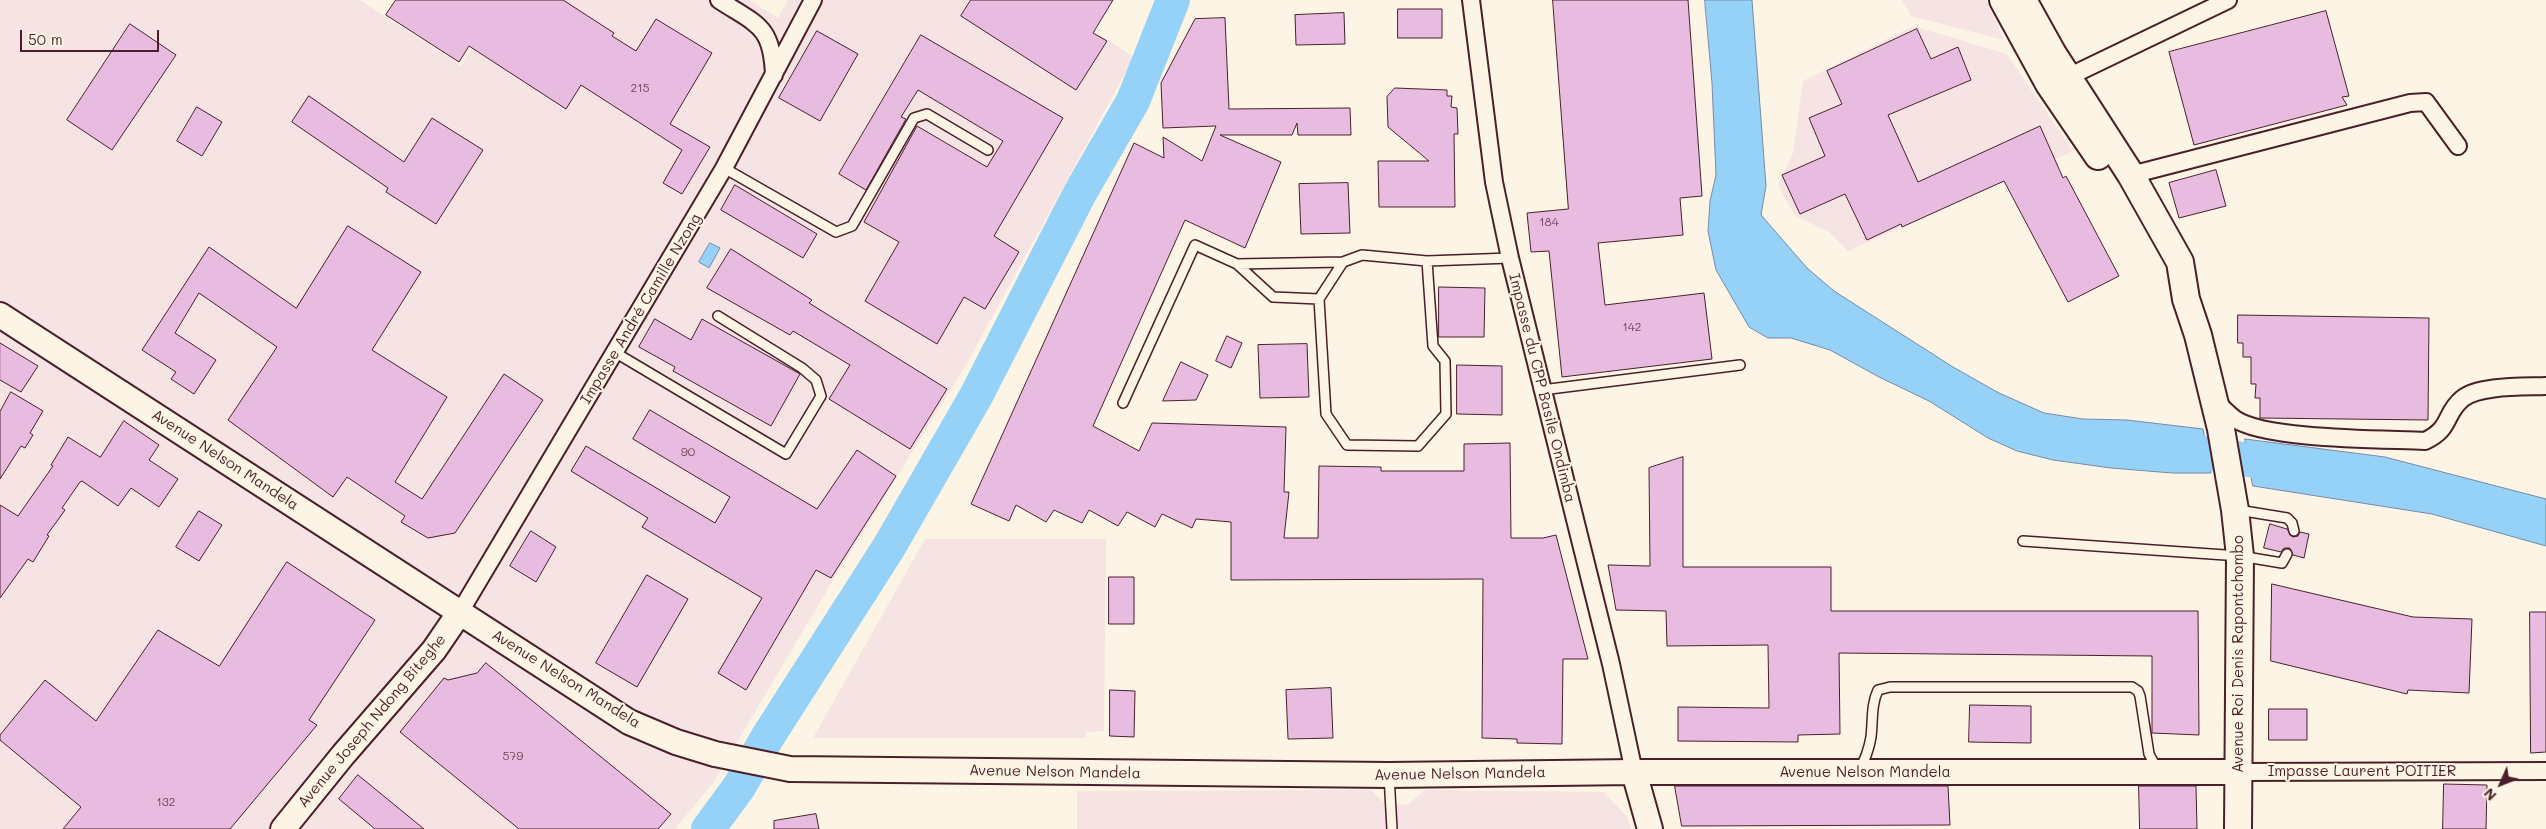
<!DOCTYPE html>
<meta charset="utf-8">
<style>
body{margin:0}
#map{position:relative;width:2546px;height:829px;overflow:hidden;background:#fcf5e5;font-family:Mali,sans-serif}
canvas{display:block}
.north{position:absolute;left:2476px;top:759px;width:50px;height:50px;-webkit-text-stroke:4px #fcf5e5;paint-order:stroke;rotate:226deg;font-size:14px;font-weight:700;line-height:20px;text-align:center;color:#4a1f2b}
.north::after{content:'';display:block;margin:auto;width:18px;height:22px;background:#4a1f2b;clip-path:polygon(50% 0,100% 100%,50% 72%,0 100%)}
.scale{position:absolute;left:20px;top:30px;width:139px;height:22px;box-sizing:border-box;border:2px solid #4a1f2b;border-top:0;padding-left:6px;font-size:15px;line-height:18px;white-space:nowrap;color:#4a1f2b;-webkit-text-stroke:4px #fcf5e5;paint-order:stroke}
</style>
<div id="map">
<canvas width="2546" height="829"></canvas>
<div class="north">N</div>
<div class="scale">50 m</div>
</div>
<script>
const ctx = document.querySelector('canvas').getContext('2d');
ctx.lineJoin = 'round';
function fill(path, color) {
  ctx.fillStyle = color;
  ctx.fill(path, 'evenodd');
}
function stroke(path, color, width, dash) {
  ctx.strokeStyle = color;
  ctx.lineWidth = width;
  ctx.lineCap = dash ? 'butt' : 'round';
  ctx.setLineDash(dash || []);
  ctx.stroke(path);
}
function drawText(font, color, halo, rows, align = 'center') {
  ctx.font = font + ' Mali,sans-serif';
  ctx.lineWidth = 4;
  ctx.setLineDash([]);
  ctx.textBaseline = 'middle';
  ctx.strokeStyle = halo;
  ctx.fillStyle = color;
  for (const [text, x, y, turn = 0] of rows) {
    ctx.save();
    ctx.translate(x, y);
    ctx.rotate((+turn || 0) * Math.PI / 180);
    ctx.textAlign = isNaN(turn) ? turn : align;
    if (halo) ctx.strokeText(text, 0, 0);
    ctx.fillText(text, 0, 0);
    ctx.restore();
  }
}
fill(new Path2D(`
 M0,0H360L461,66L501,0H750L778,18L788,0H1046L1134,57L966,365L829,587L713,783L675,829H0Z
 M1902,0H1986L2004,40L1911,16Z
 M1913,26L2007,54L2073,151L1848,251L1829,232L1795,216L1778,185L1793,153L1803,81Z
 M925,539H1106L1104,731L1086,732L1085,738H813Z
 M1371,790L1382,801L1407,805L1425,790L1604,792L1628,818L1631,829H1077V791Z`), '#f6e4e4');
const water = new Path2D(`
 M1705,0H1752L1766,186L1761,215L1807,268L1834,291L1953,367L1999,393L2044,413L2083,419L2127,420L2203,429L2211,473H2172L2111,468L2053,460L2017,451L1988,438L1929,401L1879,377L1830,350L1791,338H1768L1749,327L1716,270L1708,231L1710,201L1716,175L1712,83Z
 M710,243L720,248L709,268L699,262Z
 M2245,439L2385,457L2546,499V546L2432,514L2253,486Z`);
fill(water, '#96d2f7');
stroke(water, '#788aa5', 1);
stroke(new Path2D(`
 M2162,446L2293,467
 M708,829L739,787L767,738L889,547L976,396L1080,193L1133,101L1173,0`), '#96d2f7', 34);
const building = new Path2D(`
 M396,0H563L614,33L612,36L636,51L656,19L712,53L670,124L710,147L682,194L663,183L682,150L581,85L566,109L469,46L459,62L386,15Z
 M971,0H1113L1093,33L1107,41L1076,90L961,16Z
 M1553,0H1688L1702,196L1680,198L1683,235L1598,243L1605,305L1704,293L1712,359L1562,377L1549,251L1531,252L1527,213L1568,209Z
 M1398,9H1442V38H1398Z
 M2326,11L2349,96L2342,97L2347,105L2194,145L2169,52Z
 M1344,13L1345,44L1296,45L1295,15Z
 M1225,18L1229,109L1350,108L1351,135H1298L1297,123L1292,135H1220L1281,162L1245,248L1185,220L1093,426L1139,451L1152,423L1286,427L1284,492H1289L1284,538H1318L1319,466L1381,467V471H1464V444L1510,443L1511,538H1543L1556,535L1588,659H1563L1562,744L1517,743V739L1482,738L1483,579L1231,580V522L1196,519L1192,528L1162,514L1155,527L1127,512L1118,526L1089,510L1082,523L1054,510L1046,522L1016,505L1009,521L971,504L1134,143L1164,158L1163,137L1202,161L1216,126L1163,128L1161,83L1195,19Z
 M130,24L176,55L112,150L67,120Z
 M1917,29L1931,59L1958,47L1971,80L1888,115L1918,182L2040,126L2063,178L2066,176L2119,276L2068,302L2004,181L1902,227L1901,224L1867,240L1845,194L1800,214L1782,175L1825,156L1809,118L1842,104L1827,71Z
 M817,31L858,54L820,121L779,98Z
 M921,35L1063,118L994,236L1019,252L985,309L964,297L937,344L865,301L899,242L864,222L917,126L987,167L1003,141L918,90L901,117L906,119L866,190L839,174Z
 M1395,88L1447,90V96H1452L1451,107L1457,108L1458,134H1454L1455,207H1379L1378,161H1429L1388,127L1387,97Z
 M309,96L404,162L432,118L483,150L436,224L386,192L388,188L292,122Z
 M197,107L222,122L202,156L177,141Z
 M2216,170L2226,206L2179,218L2169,183Z
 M1348,183L1350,233L1301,234L1299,184Z
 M735,185L817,234L803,258L721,210Z
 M348,226L421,272L372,350L447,397L395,482L422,499L504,374L543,400L455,533L428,538L401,522L405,516L347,477L333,497L228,420L277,347L199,293L175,333L216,360L194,394L171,379L176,372L142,350L209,247L296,308Z
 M731,249L812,300L809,303L947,389L910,449L829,399L850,365L793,331L790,335L707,288Z
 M1439,287L1485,288L1484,337H1439Z
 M2238,315L2429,318L2428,420L2260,418V398H2255L2256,384H2251V357H2243V343H2238Z
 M655,319L691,340L702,319L800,374L771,426L673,371L675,367L639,347Z
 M1227,336L1242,343L1231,368L1216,361Z
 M0,343L38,366L21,392L0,380Z
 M1307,344L1309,397L1260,398L1258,345Z
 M1181,362L1208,375L1196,400L1163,401Z
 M1457,365L1502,366V415L1457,414Z
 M11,392L43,411L30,433L33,435L25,448L21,446L0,479V412Z
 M650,410L817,509L857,450L896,476L831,578L816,570L746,690L718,673L762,598L642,527L648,518L571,471L586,446L715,523L730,497L633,439Z
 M124,421L159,445L149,460L178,479L159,507L131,488L118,506L82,481L80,482L62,508L65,510L47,535L49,536L33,562L28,559L0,598V505L18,516L53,466L51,465L68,437L100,457Z
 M1683,457V567H1831V611H2198L2199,735L2152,733V656L1839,653L1840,734L1798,735V742L1678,741V707L1769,708L1768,645L1667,646L1666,611L1616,610L1608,565L1650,566L1649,468Z
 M199,511L222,525L199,561L176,547Z
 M2270,524L2287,529L2293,537L2298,536L2300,532L2309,534L2304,558L2293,555L2290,548H2284L2281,552L2264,548Z
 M531,531L556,547L536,582L510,566Z
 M287,562L375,620L309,720L317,725L276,774L230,829H63L81,807L0,740V735L45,680L96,721L158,630L219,666Z
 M647,575L688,599L637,687L596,663Z
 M1109,577H1134V624H1109Z
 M2272,584L2413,617L2472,619L2469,693L2408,690L2407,694L2271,661Z
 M2530,612H2546V752L2531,753Z
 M486,663L671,814L658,829H519L400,732L444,678L448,680L477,673Z
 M1331,688L1333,738L1288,739L1286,690Z
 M1110,690L1135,691L1134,737L1110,736Z
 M1970,705L2031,706V743L1969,742Z
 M2269,709H2307V740H2269Z
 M358,775L424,829H375L339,799Z
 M2444,784L2487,785L2486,829H2443Z
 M1675,786H1948L1950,825L1682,826Z
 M2139,786H2196L2197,829H2140Z
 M816,814L819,829H774V821Z`);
fill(building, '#e8bce0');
stroke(building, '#4a1f2b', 1);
const lane = new Path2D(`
 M724,168L836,232L852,226L914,118L927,114L988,150
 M1237,264L1343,262
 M1319,299L1326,414L1347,445L1418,446L1446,414L1445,361L1433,346L1427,261
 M616,353L786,454L821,396L816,380L802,368L718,316
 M1542,390L1740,365
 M1123,403L1195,245L1237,264L1273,297L1319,299L1343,262L1362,255L1427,261L1510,258
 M2238,510L2287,518L2292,523L2294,531
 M2023,541L2240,556L2282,563L2287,554
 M1859,771C1865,760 1869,749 1871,737C1873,720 1871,705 1878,690L1890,687H2132L2138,691L2140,696L2149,754L2157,769
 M1389,775L1392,829`);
const street = new Path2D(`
 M719,0C757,25 772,25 774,75
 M1471,0L1494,182L1510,258L1611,664L1634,772
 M2068,77L2228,0
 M2131,175L2410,103L2426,102L2458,146
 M2215,401C2222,407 2228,414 2235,419C2266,440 2384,439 2425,441C2452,428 2444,414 2462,399C2478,385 2525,387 2546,386
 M460,612L724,168L813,0
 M2238,772L2546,771`);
const secondary = new Path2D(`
 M0,315L629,722L676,742L715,754L790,769L1389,775L1634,772H2238
 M1634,772L1650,829
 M283,829L343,755L434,650L460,612`);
const primary = new Path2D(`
 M2003,0L2049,84L2098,156
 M2023,0L2053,54L2131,175L2180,262L2186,299L2198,335L2221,429L2235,510L2240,556L2238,829`);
stroke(lane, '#4a1f2b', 12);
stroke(street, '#4a1f2b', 20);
stroke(secondary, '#4a1f2b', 28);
stroke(primary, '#4a1f2b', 30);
stroke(lane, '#fcf5e5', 9);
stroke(street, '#fcf5e5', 16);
stroke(secondary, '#fcf5e5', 24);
stroke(primary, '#fcf5e5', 26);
drawText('12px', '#724658', null, [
 ["215",640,88],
 ["184",1549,222],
 ["142",1632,327],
 ["90",688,452],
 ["579",513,756],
 ["132",166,802]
]);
drawText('15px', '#4a1f2b', '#fcf5e5', [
 ["Impasse André Camille Nzong",641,309,-59],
 ["Impasse du CPP Basile Ondimba",1542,388,76],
 ["Avenue Nelson Mandela",225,460,33],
 ["Avenue Roi Denis Rapontchombo",2238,654,-90],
 ["Avenue Nelson Mandela",566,679,32],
 ["Avenue Joseph Ndong Biteghe",372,721,-50],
 ["Impasse Laurent POITIER",2362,771],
 ["Avenue Nelson Mandela",1055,772,1],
 ["Avenue Nelson Mandela",1865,772],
 ["Avenue Nelson Mandela",1460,774,-1]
]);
</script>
